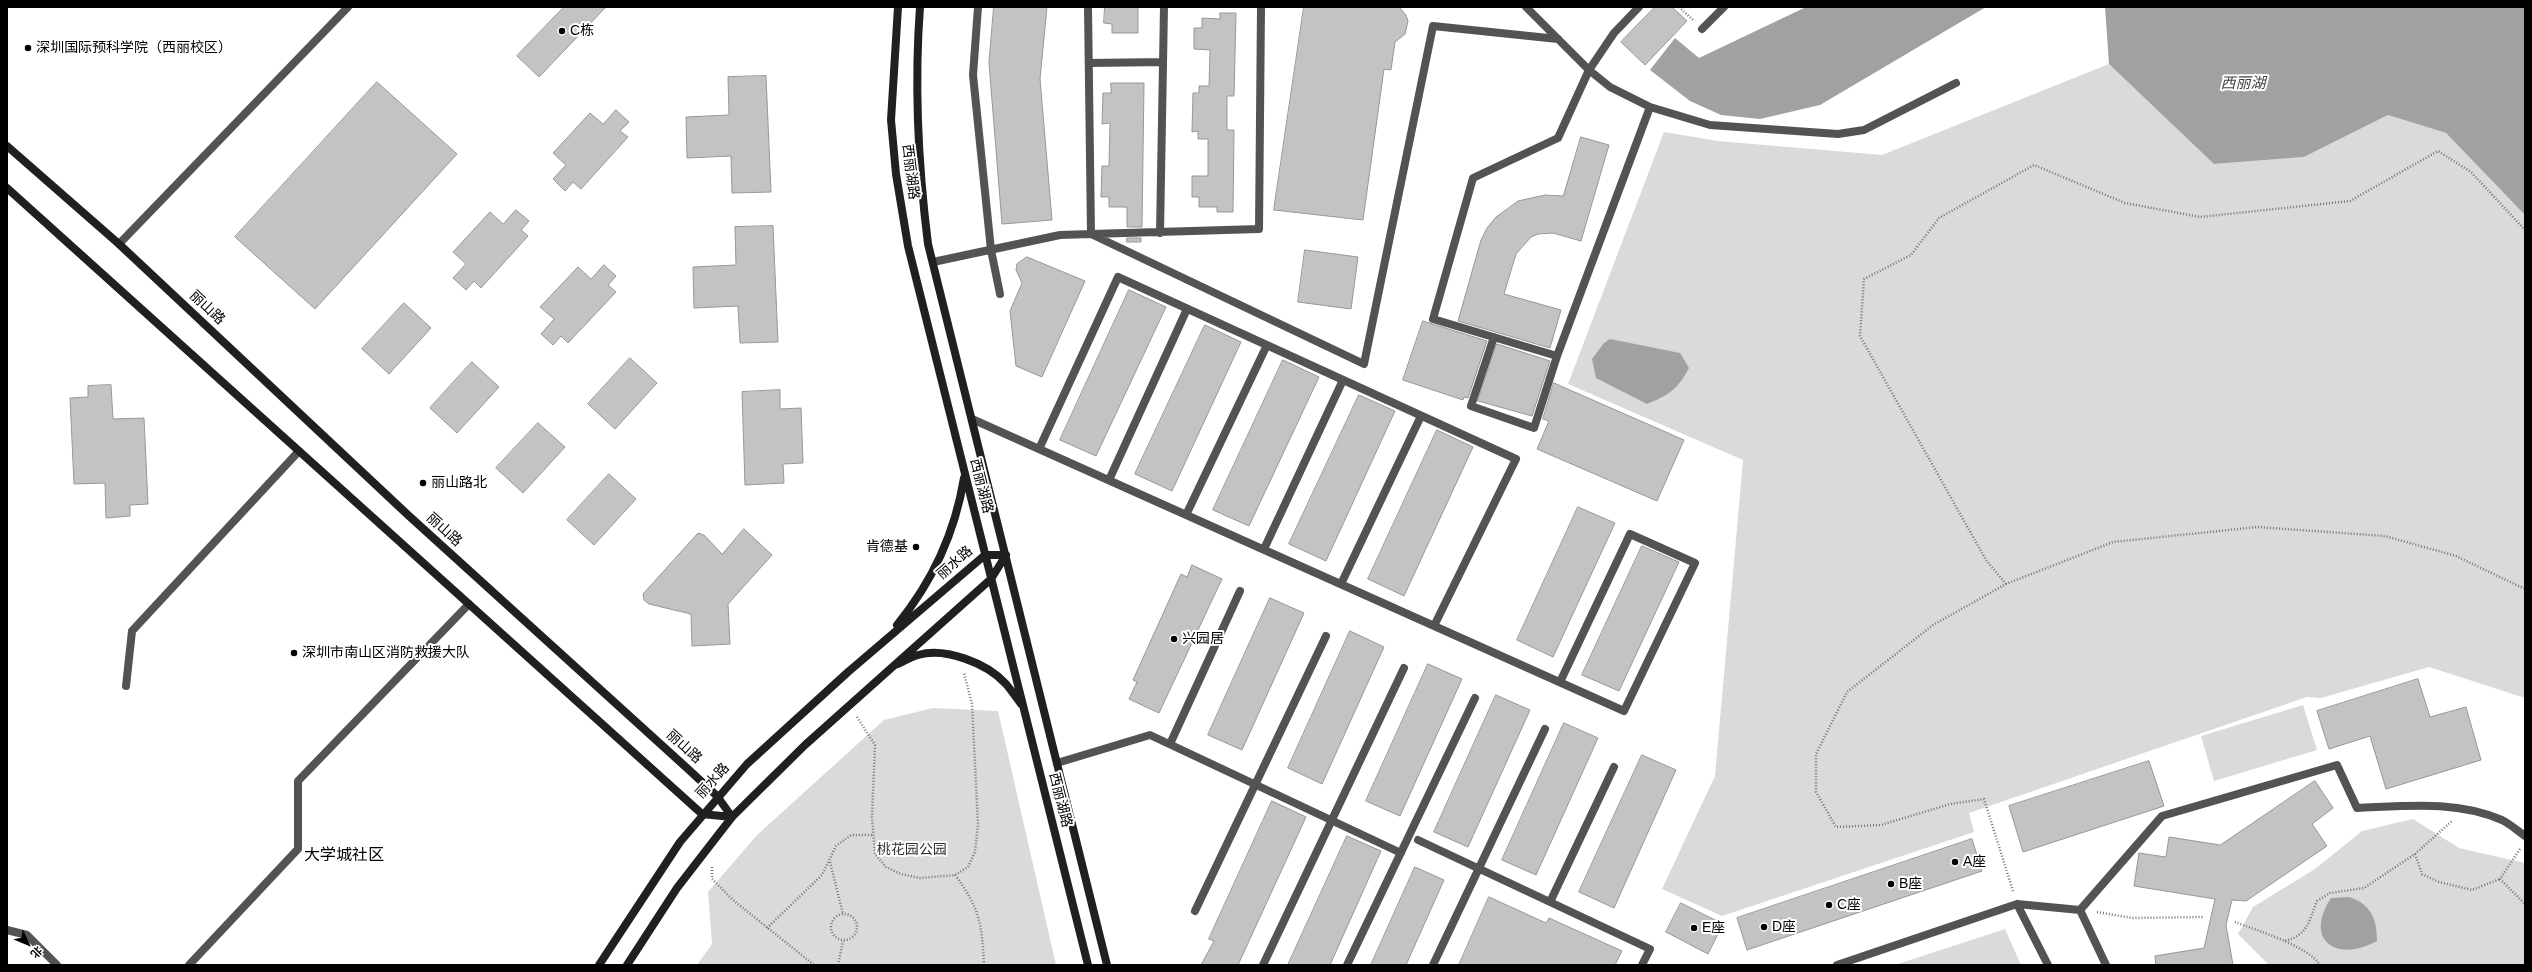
<!DOCTYPE html>
<meta charset="utf-8">
<style>
body{margin:0}
#map{position:relative;width:2532px;height:972px;overflow:hidden;background:#fff;font-family:Arial,"Noto Sans SC",sans-serif}
canvas{display:block}
.frame{position:absolute;inset:0;border:8px solid #000;pointer-events:none}
.north{position:absolute;left:8px;top:924px;width:40px;height:40px;-webkit-text-stroke:3px #fff;paint-order:stroke;rotate:134deg;font-size:11px;font-weight:700;line-height:16px;text-align:center;color:#000}
.north::after{content:'';display:block;margin:auto;width:14px;height:18px;background:#000;clip-path:polygon(50% 0,100% 100%,50% 72%,0 100%)}
</style>
<div id="map">
<canvas width="2532" height="972"></canvas>
<div class="frame"></div>
<div class="north">北</div>
</div>
<script>
const ctx = document.querySelector('canvas').getContext('2d');
ctx.lineJoin = 'round';
function fill(path, color) {
  ctx.fillStyle = color;
  ctx.fill(path, 'evenodd');
}
function stroke(path, color, width, dash) {
  ctx.strokeStyle = color;
  ctx.lineWidth = width;
  ctx.lineCap = dash ? 'butt' : 'round';
  ctx.setLineDash(dash || []);
  ctx.stroke(path);
}
function drawText(font, color, halo, rows, align = 'center') {
  ctx.font = font + ' Arial,"Noto Sans SC",sans-serif';
  ctx.lineWidth = 4;
  ctx.setLineDash([]);
  ctx.textBaseline = 'middle';
  ctx.strokeStyle = halo;
  ctx.fillStyle = color;
  for (const [text, x, y, turn = 0] of rows) {
    ctx.save();
    ctx.translate(x, y);
    ctx.rotate((+turn || 0) * Math.PI / 180);
    ctx.textAlign = isNaN(turn) ? turn : align;
    if (halo) ctx.strokeText(text, 0, 0);
    ctx.fillText(text, 0, 0);
    ctx.restore();
  }
}
fill(new Path2D(`
 M2109,64L2215,164L2304,157L2388,115L2446,133L2525,215V698L2429,667L2321,698L2307,697L1969,813L1974,832L1722,916L1662,889L1715,776L1743,460L1568,384L1664,132L1718,141L1882,155Z
 M2303,705L2317,750L2214,781L2201,736Z
 M933,708L998,711L1056,965H697L712,944L708,892L757,835L884,720Z
 M2413,819L2459,848L2525,863V965H2269L2238,934L2253,907L2315,869L2362,831Z
 M2005,929L2021,965H1895Z`), '#dadada');
fill(new Path2D(`
 M1806,7H1986L1820,105L1760,119L1721,115L1690,101L1650,70L1675,38L1699,58Z
 M2105,7H2525V215L2446,133L2388,115L2304,157L2214,164L2109,64Z
 M1610,339L1680,353L1689,368C1678,389 1669,395 1647,404L1596,378L1592,359L1604,343Z
 M2349,897C2371,904 2377,919 2377,941C2337,963 2303,941 2331,898Z`), '#a1a1a1');
const building = new Path2D(`
 M564,7H606L539,77L517,56Z
 M994,7H1047L1040,79L1052,220L1002,224L989,63Z
 M1105,7H1138V33H1112V24L1104,23Z
 M1304,7H1399L1406,15L1408,21L1405,34L1395,42L1391,70L1384,69L1363,220L1274,210Z
 M1655,7H1672L1687,21L1645,65L1621,42Z
 M1220,13H1236L1234,96H1227V130H1234L1233,212H1217V207H1199V197H1192V176H1208V139H1198V131L1192,132L1193,93H1199V86H1209L1210,50L1194,49V28H1202V18L1220,19Z
 M766,76L771,192L732,193L731,156L687,158L686,117L729,115L728,77Z
 M377,82L457,154L315,309L235,237Z
 M1111,83H1144L1142,227H1127V207H1109V197H1101L1102,166H1109L1110,123L1102,124L1103,93H1111Z
 M616,110L629,122L620,131L628,137L581,189L573,182L565,191L553,179L566,165L553,153L590,113L603,124Z
 M1581,137L1609,145L1581,241L1553,233L1538,234L1531,237L1516,254L1504,294L1561,310L1550,348L1458,321L1481,240L1487,228L1496,217L1518,201L1545,195L1563,196Z
 M516,210L529,221L521,230L528,236L481,288L474,281L466,290L453,278L466,264L453,252L490,212L503,224Z
 M773,226L778,342L740,343L738,306L694,308L693,267L736,265L735,227Z
 M1127,238H1141V242H1127Z
 M1305,250L1358,257L1351,309L1298,302Z
 M1027,257L1085,281L1042,377L1016,366L1010,311L1022,283L1016,270L1017,264Z
 M604,265L616,276L608,285L616,292L568,343L561,336L553,345L541,334L554,319L540,307L578,267L591,279Z
 M1129,290L1166,307L1096,456L1060,440Z
 M404,303L431,328L389,374L362,349Z
 M1423,321L1487,341L1468,398L1464,397L1463,400L1403,380Z
 M1205,325L1241,342L1172,491L1135,474Z
 M1497,344L1550,361L1532,416L1478,401Z
 M630,358L657,383L615,429L588,404Z
 M1283,360L1319,377L1249,526L1213,510Z
 M472,362L499,387L457,433L430,408Z
 M1554,383L1684,440L1657,501L1537,449L1549,421L1543,419Z
 M111,385L113,419L144,418L148,504L130,505V516L106,518L105,483L74,484L70,398L88,397V386Z
 M780,390V409L801,408L803,463L783,464L784,483L745,485L742,392Z
 M1359,395L1395,411L1326,561L1289,544Z
 M538,423L565,447L523,493L496,468Z
 M1437,430L1473,447L1404,596L1368,579Z
 M609,474L636,499L594,545L567,520Z
 M1578,507L1615,523L1553,657L1517,640Z
 M744,529L772,555L728,604L730,644L692,646L691,614L649,604L644,600L643,594L698,533L704,535L722,554Z
 M1642,546L1679,562L1619,691L1582,675Z
 M1192,565L1222,579L1159,713L1129,699L1137,682L1133,680L1181,574L1187,577Z
 M1270,598L1304,613L1242,750L1208,735Z
 M1350,631L1384,647L1322,784L1288,768Z
 M1428,664L1462,679L1400,816L1366,801Z
 M2418,679L2430,717L2466,707L2481,760L2386,789L2370,736L2329,749L2317,711Z
 M1496,695L1530,710L1468,847L1434,832Z
 M1564,723L1598,738L1536,875L1502,860Z
 M1642,755L1676,770L1614,908L1579,892Z
 M2149,761L2164,806L2023,852L2009,806Z
 M2315,781L2333,808L2312,824L2327,846L2246,901L2232,900L2226,925L2233,965H2156L2155,956L2204,948L2215,899L2134,886L2139,853L2166,857L2169,837L2220,845Z
 M1272,801L1306,817L1238,965H1201L1214,941L1209,939Z
 M1347,836L1381,851L1330,965H1288Z
 M1972,839L1982,871L1747,950L1737,918Z
 M1415,867L1444,880L1406,965H1371Z
 M1489,897L1546,923L1549,918L1622,951L1615,965H1459Z
 M1681,903L1723,924L1708,954L1666,932Z`);
fill(building, '#c3c3c3');
stroke(building, '#979797', 1);
stroke(new Path2D(`
 M1679,7L1693,20
 M2006,584L1986,560L1860,336L1864,279L1911,255L1939,218L2034,165L2125,203L2200,217L2350,201L2438,151L2471,172L2525,230
 M857,717L875,745L872,817L875,854L886,867L901,874L920,878L955,875L968,867L975,852L978,825L972,704L964,673
 M2520,849L2500,879L2525,904
 M2415,854L2422,874L2439,882L2472,890L2500,879
 M830,862L843,914
 M712,867V879L733,900L814,965
 M955,875C980,908 982,925 984,965
 M2013,891L1984,799L1950,804L1881,825L1836,827L1816,792V754L1847,692L1933,625L2006,584L2113,542L2257,527L2385,536L2456,556L2525,589
 M2097,912L2132,918L2204,917
 M831 927a13 13 0 1 1 26 0a13 13 0 1 1-26 0Z
 M2235,922C2256,930 2308,946 2320,965
 M767,928L822,875L836,846L851,835H872
 M2285,941C2308,935 2309,921 2317,901L2330,893L2364,888L2415,854L2452,821
 M838,965L843,941`), '#757575', 2.5, [1, 2]);
stroke(new Path2D(`
 M978,7L973,75L991,250L1000,294
 M1088,7L1091,234L1259,229L1261,7
 M1526,7L1589,70L1610,87L1650,107L1710,125L1838,134L1864,130L1956,83
 M1639,7L1614,33L1589,70L1558,138L1473,178L1433,319L1557,356L1650,107
 M1702,29L1724,7
 M1089,63L1163,62
 M1160,233L1164,7
 M119,244L348,7
 M933,262L1060,235L1091,234L1364,364L1433,26L1558,39
 M1494,337L1471,406L1534,428L1557,356
 M972,419C1189,516 1406,614 1624,711L1695,563L1630,534L1560,682
 M1039,449L1118,277L1516,459L1434,626
 M1109,480L1187,309
 M1186,515L1267,345
 M1264,549L1343,380
 M1341,584L1421,416
 M1170,744L1240,591
 M1057,763L1150,735L1401,853
 M1418,840L1650,949L1642,965
 M1550,902L1614,767
 M2017,904L2048,965
 M2080,910L2162,816L2337,765L2357,808C2406,806 2456,800 2502,820C2510,824 2518,831 2525,836
 M1195,911L1326,636
 M1263,965L1404,668
 M1347,965L1475,698
 M1433,965L1545,729
 M1837,965L2017,904L2080,910L2106,965`), '#535353', 8);
stroke(new Path2D(`
 M126,686L132,631L299,451
 M7,930L27,935L57,965
 M189,965L298,849V781L469,604`), '#535353', 8);
stroke(new Path2D(`
 M898,7L891,120L896,174L908,246L1088,965
 M920,7C914,87 918,164 928,244L1107,965
 M7,146L119,244L408,515L688,769L717,796L732,817
 M7,188L702,814L732,817
 M897,625C933,581 955,533 964,478
 M898,664C904,661 911,657 918,655C945,647 987,663 1006,684C1011,690 1016,697 1021,704
 M599,965L680,842L747,764L848,672L985,555H1006
 M627,965L677,888L732,817L805,745L991,579L1006,555`), '#202020', 8);
for (const [x, y, r, color] of [
 [562,31,4,"#000"],
 [28,48,4,"#000"],
 [423,483,4,"#000"],
 [916,547,4,"#000"],
 [1174,639,4,"#000"],
 [294,653,4,"#000"],
 [1955,862,4,"#000"],
 [1891,884,4,"#000"],
 [1829,905,4,"#000"],
 [1764,927,4,"#000"],
 [1694,928,4,"#000"]
]) {
  const dot = new Path2D();
  dot.arc(x, y, r, 0, 2 * Math.PI);
  ctx.fillStyle = color;
  ctx.fill(dot);
  stroke(dot, '#fff', 1.5);
}
drawText('14px', '#000', '#fff', [
 ["C栋",570,31],
 ["深圳国际预科学院（西丽校区）",36,48],
 ["丽山路北",431,483],
 ["肯德基",908,547,"right"],
 ["兴园居",1182,639],
 ["深圳市南山区消防救援大队",302,653],
 ["A座",1963,862],
 ["B座",1899,884],
 ["C座",1837,905],
 ["D座",1772,927],
 ["E座",1702,928]
], 'left');
drawText('14px', '#000', '#fff', [
 ["西丽湖路",910,172,83],
 ["丽山路",207,308,43],
 ["西丽湖路",981,486,76],
 ["丽山路",444,530,42],
 ["丽水路",955,563,-41],
 ["丽山路",684,747,42],
 ["丽水路",713,781,-48],
 ["西丽湖路",1060,800,76]
]);
drawText('14px', '#313131', '#fff', [
 ["桃花园公园",912,850]
]);
drawText('italic 15px', '#424242', '#fff', [
 ["西丽湖",2243,84]
]);
drawText('16px', '#000', '#fff', [
 ["大学城社区",344,856]
]);
</script>
